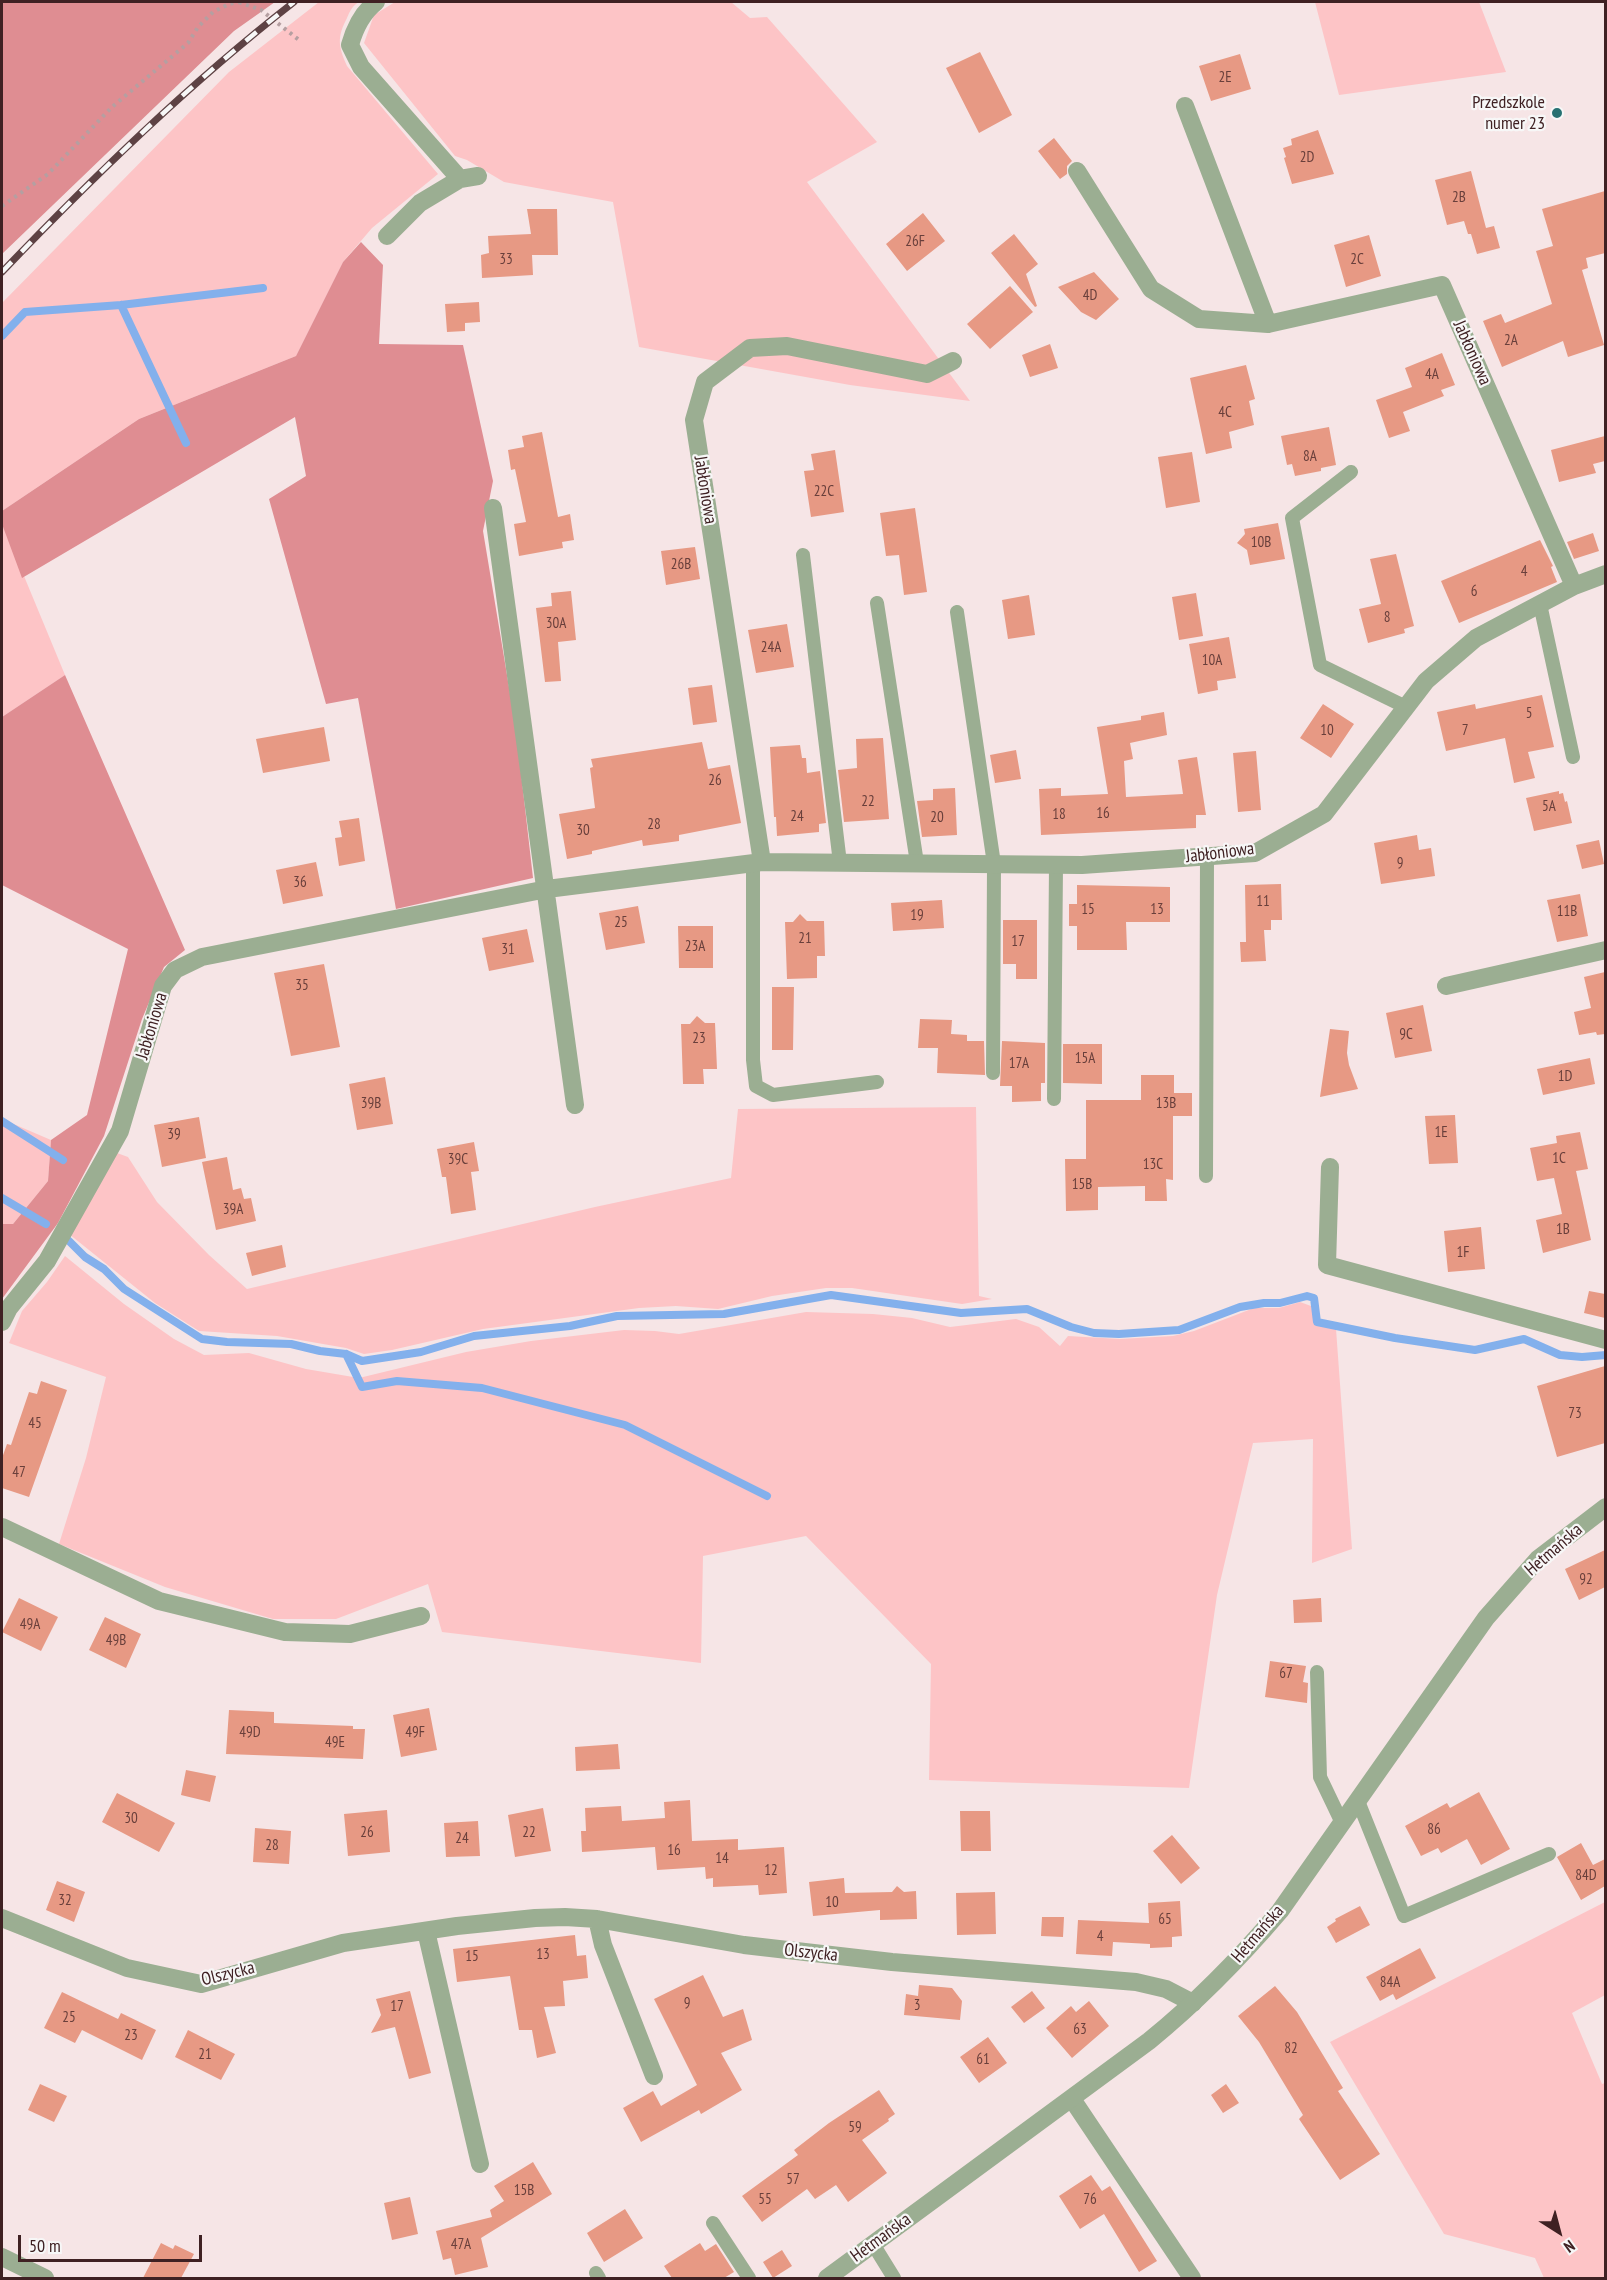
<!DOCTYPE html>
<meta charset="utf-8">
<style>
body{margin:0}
#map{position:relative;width:1607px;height:2280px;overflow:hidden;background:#f6e5e6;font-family:"PT Sans Narrow",sans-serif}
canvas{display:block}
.frame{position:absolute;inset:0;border:3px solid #3f2123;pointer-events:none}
.north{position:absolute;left:1529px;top:2202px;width:60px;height:60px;-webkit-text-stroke:4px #f7f7f7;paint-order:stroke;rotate:144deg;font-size:16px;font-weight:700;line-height:24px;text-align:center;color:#3f2123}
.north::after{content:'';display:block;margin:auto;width:21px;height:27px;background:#3f2123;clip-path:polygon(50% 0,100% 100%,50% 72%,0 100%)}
.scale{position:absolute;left:18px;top:2235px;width:184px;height:27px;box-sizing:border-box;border:3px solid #3f2123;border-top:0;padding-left:8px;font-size:18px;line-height:21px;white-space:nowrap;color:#3f2123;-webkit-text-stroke:4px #f7f7f7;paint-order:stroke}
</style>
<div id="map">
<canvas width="1607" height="2280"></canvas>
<div class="frame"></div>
<div class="north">N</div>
<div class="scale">50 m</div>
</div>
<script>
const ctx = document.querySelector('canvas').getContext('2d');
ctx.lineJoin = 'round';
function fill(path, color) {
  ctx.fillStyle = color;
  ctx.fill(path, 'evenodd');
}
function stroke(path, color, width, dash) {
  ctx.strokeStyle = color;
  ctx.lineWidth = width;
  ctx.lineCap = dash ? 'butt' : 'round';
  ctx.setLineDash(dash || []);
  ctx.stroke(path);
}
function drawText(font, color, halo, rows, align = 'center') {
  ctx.font = font + ' "PT Sans Narrow",sans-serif';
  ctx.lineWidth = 4.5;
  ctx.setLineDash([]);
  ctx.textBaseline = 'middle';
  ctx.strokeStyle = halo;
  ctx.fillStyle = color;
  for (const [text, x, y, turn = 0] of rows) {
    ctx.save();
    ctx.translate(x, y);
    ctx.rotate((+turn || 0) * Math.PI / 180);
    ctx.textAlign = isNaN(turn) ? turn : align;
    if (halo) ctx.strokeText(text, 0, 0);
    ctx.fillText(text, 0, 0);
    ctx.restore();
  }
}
fill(new Path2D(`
 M319,2H359C352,6 350,11 347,18C337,37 338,46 347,66L438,174L372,228L343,262L296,356L139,419L2,511V303L229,72Z
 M395,2H731L750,18L767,17L877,142L807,182L970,401L850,385L639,347L613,202L504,182L467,160L455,156L364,43L374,15Z
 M1315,2H1479L1506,72L1339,95Z
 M2,523L65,675L2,717Z
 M976,1107L979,1296L992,1299L962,1304L852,1288H826L772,1296L718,1309L676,1306L639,1308L483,1329L392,1350L364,1354L346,1348L277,1336L199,1331L155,1303L69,1234L117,1153L128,1157L157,1202L209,1255L247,1289L595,1207L731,1178L738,1109Z
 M2,1119L51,1140L48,1181L13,1224H2Z
 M65,1256L124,1304L174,1339L204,1355L249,1353L306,1369L359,1378L466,1352L531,1341L624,1330L655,1331L679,1334L806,1312L873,1314L912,1318L950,1327L1016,1319L1039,1327L1060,1346L1068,1336L1120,1339L1173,1336L1194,1331L1254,1308H1279L1300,1302L1311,1306L1315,1324L1336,1329L1352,1549L1312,1563L1313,1439L1253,1443L1217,1595L1189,1788L929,1780L931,1664L806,1536L703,1556L701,1663L442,1632L428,1584L336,1619H273L165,1587L59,1544L86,1458L106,1377L9,1343L22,1311L47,1282Z
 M1605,1902V1995L1572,2013L1602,2084L1605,2083V2278H1544L1535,2258L1444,2234L1330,2042Z`), '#fdc4c6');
fill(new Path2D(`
 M2,2H275L234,31L2,254Z
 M361,242L383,265L379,344L463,345L493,481L483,531L516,729L533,878L396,909L358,698L326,704L269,499L306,476L295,417L22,578L2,524V511L139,419L296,356L343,262Z
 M65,675L185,950L164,967L142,1019L104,1136L58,1223L2,1299V1224H13L48,1181L51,1140L87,1115L128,949L2,885V717Z`), '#df8d92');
stroke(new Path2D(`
 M121,305L186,443
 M2,336L25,312L121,305L263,288
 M2,1121L63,1160
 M2,1198L46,1224
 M69,1241L85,1257L104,1269L124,1289L202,1339L227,1342L291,1344L320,1351L346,1354L362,1361L421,1352L474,1336L570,1326L617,1316L724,1314L831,1295L961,1313L1027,1309L1071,1327L1094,1333L1119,1334L1179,1330L1240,1307L1264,1303H1280L1307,1296L1314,1298L1317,1322L1395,1338L1475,1350L1524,1339L1560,1355L1582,1357L1606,1355
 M346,1354L362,1387L397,1381L482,1388L625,1425L767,1496`), '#83b0ec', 8);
fill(new Path2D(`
 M980,52L1012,115L979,133L946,68Z
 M1240,54L1251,89L1211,101L1199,66Z
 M1318,130L1334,174L1292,184L1284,158L1286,157L1283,148L1292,145L1291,139Z
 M1054,138L1072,161L1067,166V174L1060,179L1038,151Z
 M1471,171L1486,228L1494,226L1500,248L1477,254L1471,234H1468L1464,221L1447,225L1435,180Z
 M1605,191V253L1586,258L1588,268L1582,270L1604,345L1568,357L1563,341L1502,367L1483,321L1501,314L1505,323L1552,304L1536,251L1553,246L1542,209Z
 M527,209H557L558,255H532L533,275L482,278L481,255L489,253L488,236L531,234Z
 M923,213L945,241L907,271L886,244Z
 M1014,234L1038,264L1026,274L1037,306L1035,307L991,253Z
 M1369,235L1381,276L1346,287L1334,245Z
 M1094,272L1119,299L1096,320L1081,312L1058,287Z
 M1010,286L1033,312L990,349L967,324Z
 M479,302L480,322L465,323V331L447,332L445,304Z
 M1050,344L1058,368L1030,377L1022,355Z
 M1442,353L1455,385L1441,390L1444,396L1403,412L1410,431L1389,438L1376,400L1412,387L1405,368Z
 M1246,365L1255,399L1249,401L1254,425L1229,432L1232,448L1206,454L1190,378Z
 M1329,427L1336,465L1321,468V471L1295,476L1292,464L1287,465L1281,436Z
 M542,432L558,517L570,514L574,540L562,542L563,548L519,556L514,524L526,522L515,469L511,470L508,450L524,447L522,436Z
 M1605,436V461L1593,464L1596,473L1559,482L1551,450Z
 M835,450L844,512L811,517L804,471L814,470L811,454Z
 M1192,452L1200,502L1166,508L1158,457Z
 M915,508L927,592L904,595L899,555L886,556L880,513Z
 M1278,523L1285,559L1250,565L1247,550L1237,543L1245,534L1244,529Z
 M1593,533L1599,551L1574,559L1567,542Z
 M1540,540L1553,566L1551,567L1557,582L1459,623L1441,581Z
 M695,547L700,579L666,585L661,551Z
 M1396,554L1414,626L1404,629L1405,633L1368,643L1359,609L1381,604L1370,559Z
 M571,591L576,640L558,642L561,681L545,682L536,608L552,606L551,593Z
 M1196,593L1203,636L1179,640L1172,597Z
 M1029,595L1035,635L1008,639L1002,600Z
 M787,624L794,667L756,673L748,630Z
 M1229,637L1236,678L1217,681L1218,690L1198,694L1189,644Z
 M712,685L717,722L693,725L688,688Z
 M1542,695L1554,747L1528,752L1535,778L1514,783L1505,738L1446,751L1437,712L1475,704L1476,709Z
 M1323,704L1354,724L1331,758L1300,738Z
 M1164,712L1167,735L1130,743L1133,759L1124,761L1126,797L1183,794L1178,760L1197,757L1206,815H1196V828L1041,835L1039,789L1061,788V796L1108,794L1097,727L1141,720V716Z
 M324,727L330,761L263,773L256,739Z
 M883,738L889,819L844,822L838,770L857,768L856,739Z
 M702,742L708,769L730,765L741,823L679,835V841L643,846L642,840L592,851V854L567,859L559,814L595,808L590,768L593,767L591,759Z
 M800,745L802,758H806L807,773L820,771L826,823L819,824V832L777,836L776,817H774L770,747Z
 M1016,750L1021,779L995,783L990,755Z
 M1256,751L1261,810L1238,812L1233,753Z
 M955,788L957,835L922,837L917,801L933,800V789Z
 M1559,791V794L1563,793L1565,802L1567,801L1572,823L1534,831L1526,798Z
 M359,818L365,861L339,866L335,838L342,837L339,821Z
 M1417,835L1419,850L1431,848L1435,876L1381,884L1374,843Z
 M1599,840L1604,864L1582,869L1576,845Z
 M316,862L323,896L283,904L276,870Z
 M1281,884L1282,920H1271V930H1264L1266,961L1241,962L1240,942H1246L1245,885Z
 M1077,885L1170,887V922H1126L1127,950H1077V926H1069V904H1077Z
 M1580,894L1588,936L1557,942L1547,900Z
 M942,900L944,928L893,931L891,903Z
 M638,906L645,943L606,950L599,913Z
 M800,914L807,921H824L825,956H817V978L787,979L785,922H793Z
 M1003,920H1037V979H1016V964H1003Z
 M678,926H713V968H679Z
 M527,929L534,962L489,971L482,938Z
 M324,964L340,1047L291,1056L274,973Z
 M1605,972V1034L1597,1035L1596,1032L1579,1035L1574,1012L1591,1008L1584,977Z
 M772,987H794L793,1050H772Z
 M1423,1005L1432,1051L1395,1058L1386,1013Z
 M697,1016L705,1023H715L717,1069H703L704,1084H683L681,1024H690Z
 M920,1019L952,1020L951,1034L967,1035V1041H984L985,1075L937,1073L938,1048H918Z
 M1330,1029L1349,1031L1347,1053L1349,1065L1358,1089L1320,1097Z
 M1002,1041L1045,1043V1083H1041V1101L1012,1102V1086H1000Z
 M1063,1044H1102V1084L1063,1083Z
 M1590,1058L1595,1084L1543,1095L1537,1069Z
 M1141,1075H1174V1093H1192V1116H1173V1180L1166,1179L1167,1201H1145V1186L1098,1187V1210L1066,1211L1065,1159H1086V1100H1141Z
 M385,1077L393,1124L357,1130L349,1084Z
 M1455,1115L1458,1163L1429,1164L1425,1116Z
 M199,1117L206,1158L162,1167L154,1125Z
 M1580,1132L1588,1169L1576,1171L1591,1240L1543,1253L1536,1220L1562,1214L1554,1178L1537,1181L1530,1148L1557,1143L1556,1136Z
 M474,1142L479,1171L471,1172L476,1210L451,1214L446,1177H442L437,1149Z
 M227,1157L233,1190L241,1188L244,1199L251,1198L256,1221L216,1230L202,1162Z
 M1481,1227L1485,1269L1448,1272L1444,1231Z
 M282,1245L286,1267L252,1276L246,1253Z
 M1589,1291L1605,1294V1318L1584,1313Z
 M1605,1366V1443L1557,1457L1537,1386Z
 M41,1381L67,1390L29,1497L2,1488V1458L7,1444L11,1445L29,1392L37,1394Z
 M1605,1550V1587L1579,1600L1565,1569Z
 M19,1598L58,1617L41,1651L2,1632Z
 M1321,1598L1322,1622L1294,1623L1293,1600Z
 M105,1617L141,1634L126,1668L89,1650Z
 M1270,1661L1306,1666L1303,1682L1308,1683L1307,1703L1265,1697Z
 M429,1708L437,1750L401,1757L393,1715Z
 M229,1710L274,1712V1723L353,1726V1729H365L363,1759L226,1754Z
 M618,1744L620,1769L576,1771L575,1747Z
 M186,1770L216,1776L210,1802L181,1795Z
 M1479,1792L1510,1849L1481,1865L1467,1839L1441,1853L1438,1848L1421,1856L1405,1826L1447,1803L1450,1808Z
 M117,1793L175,1823L159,1852L102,1822Z
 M690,1800L692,1841L738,1839V1850L784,1847L787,1893L759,1895L758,1885L713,1887V1878L706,1879L705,1867L657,1870L655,1847L582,1852L581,1831H586L585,1808L621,1806L622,1821L665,1818L664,1802Z
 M543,1808L551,1851L515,1857L508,1815Z
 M387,1810L390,1852L348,1856L344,1814Z
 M960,1811H990L991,1851H961Z
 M478,1821L480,1856L446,1857L444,1823Z
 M255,1828L291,1831L289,1864L253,1862Z
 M1172,1835L1200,1868L1181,1884L1153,1851Z
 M1581,1843L1593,1865L1605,1859V1886L1581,1900L1557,1857Z
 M844,1878L845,1893L892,1892L897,1886L904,1892L916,1891L917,1919L880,1920V1910L813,1916L809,1882Z
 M57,1881L85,1892L74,1922L46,1910Z
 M995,1892L996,1934L957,1935L956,1893Z
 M1180,1901L1182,1936L1172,1937V1947L1150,1948V1944L1113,1942L1112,1956L1076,1954L1078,1920L1149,1923L1148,1903Z
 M1360,1906L1370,1925L1336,1943L1327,1927L1336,1921L1335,1919Z
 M1042,1917H1064L1063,1937L1041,1936Z
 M575,1935L577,1956L586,1955L588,1978L563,1981L565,2006L544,2007L556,2053L537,2058L532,2030H519L510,1976L457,1982L453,1949Z
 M1420,1948L1436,1978L1396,2000L1393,1994L1380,2001L1366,1977Z
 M703,1975L723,2017L743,2009L752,2040L721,2053L742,2090L701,2114L699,2110L641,2142L623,2108L653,2091L661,2106L697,2085L654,1999Z
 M919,1985L952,1988L962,2001L960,2020L904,2015L906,1994L918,1996Z
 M1275,1986L1297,2012L1343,2088L1338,2091L1380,2154L1340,2180L1299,2119L1303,2115L1259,2042L1238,2016Z
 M410,1991L431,2073L409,2079L395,2027L371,2033L381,2015L376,1999Z
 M1032,1991L1045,2008L1024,2023L1011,2007Z
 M62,1992L118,2019L121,2013L156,2030L142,2060L82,2030L75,2043L44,2028Z
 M1089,2001L1109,2026L1072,2058L1046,2028L1071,2006L1076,2012Z
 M188,2030L235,2054L221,2080L175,2057Z
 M988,2037L1007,2063L979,2083L960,2057Z
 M40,2084L67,2096L54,2122L28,2110Z
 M1226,2084L1239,2103L1223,2113L1211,2095Z
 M879,2090L895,2114L888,2119L889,2121L862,2140L887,2173L848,2202L836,2185L815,2199L807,2189L762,2222L742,2196L798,2155L794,2150L829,2123Z
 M533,2162L552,2194L481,2238L488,2267L455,2275L451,2258L443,2260L436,2231L492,2217L490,2210L504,2201L494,2186Z
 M1091,2175L1102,2191L1110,2186L1157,2261L1139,2272L1104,2214L1080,2229L1059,2196Z
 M410,2197L418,2234L392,2240L384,2203Z
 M625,2209L643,2238L604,2262L587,2233Z
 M161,2243L173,2249L175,2245L194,2254L181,2278H143Z
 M700,2243L705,2251L716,2244L734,2272L724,2278H672L664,2266Z
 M782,2250L792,2266L773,2278L763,2262Z`), '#e79984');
stroke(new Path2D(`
 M239,2L261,10L299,40
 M2,206L48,174L112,107L188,43L198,27L213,12L229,4L239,2`), '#b59fa1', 4, [3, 4.5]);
stroke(new Path2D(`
 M1351,472L1292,518L1320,665L1406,707
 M803,555L840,863
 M877,603L917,863
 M1540,604L1573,757
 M957,612L994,864L993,1073
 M753,863V1060L756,1086L773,1095L877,1082
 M1054,1099L1056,865
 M1206,1176L1207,856
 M1317,1672L1320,1777L1342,1823
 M1358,1801L1404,1916L1549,1854
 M713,2223L749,2278
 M873,2244L894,2278
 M596,2273L599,2278`), '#9bae92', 14);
stroke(new Path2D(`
 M376,2C362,13 355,27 350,45L361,67L460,179L420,203L387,236
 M1185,106L1268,324
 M1077,171L1151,289L1199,319L1268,324L1442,285L1574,586
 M460,179L478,176
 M493,508L575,1105
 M762,862L694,420L705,382L750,348L787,346L927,374L953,361
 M1446,986L1606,950
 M1330,1167L1327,1265L1606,1340
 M2,1322L9,1308L47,1261L120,1131L163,986L175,970L202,957L547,889L762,862L1082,865L1255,853L1324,814L1426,681L1476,638L1574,586L1606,574
 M2,1527L159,1601L285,1632L350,1634L421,1616
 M2,1918L127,1968L201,1984L343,1943L457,1926L535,1918L565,1917L597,1919L744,1945L892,1962L1136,1982L1166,1989L1193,2003
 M597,1919L603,1945L654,2076
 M426,1931L480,2164
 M1072,2099L1192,2278
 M2,2257L45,2278`), '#9bae92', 18);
stroke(new Path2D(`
 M827,2278L1149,2041C1197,2002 1240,1958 1280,1911L1486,1618L1538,1559L1606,1507`), '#9bae92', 18);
const rail = new Path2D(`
 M2,272C94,176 189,84 294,2`);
stroke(rail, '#5e4244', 7);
stroke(rail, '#f7f7f7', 4.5, [14]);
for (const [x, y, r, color] of [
 [1557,113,6,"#277172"]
]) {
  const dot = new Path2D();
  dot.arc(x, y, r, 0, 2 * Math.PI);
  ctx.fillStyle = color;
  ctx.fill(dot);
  stroke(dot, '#f7f7f7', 2);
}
drawText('15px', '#693f3b', null, [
 ["2E",1225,78],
 ["2D",1307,158],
 ["2B",1459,198],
 ["26F",915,242],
 ["33",506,260],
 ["2C",1357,260],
 ["4D",1090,296],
 ["2A",1511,341],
 ["4A",1432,375],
 ["4C",1225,413],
 ["8A",1310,457],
 ["22C",824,492],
 ["10B",1261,543],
 ["26B",681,565],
 ["4",1524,572],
 ["6",1474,592],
 ["8",1387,618],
 ["30A",556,624],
 ["24A",771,648],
 ["10A",1212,661],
 ["5",1529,714],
 ["10",1327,731],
 ["7",1465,731],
 ["26",715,781],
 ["22",868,802],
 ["5A",1549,807],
 ["16",1103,814],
 ["18",1059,815],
 ["24",797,817],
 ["20",937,818],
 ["28",654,825],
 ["30",583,831],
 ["9",1400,864],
 ["36",300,883],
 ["11",1263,902],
 ["15",1088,910],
 ["13",1157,910],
 ["11B",1567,912],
 ["19",917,916],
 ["25",621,923],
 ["21",805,939],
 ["17",1018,942],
 ["23A",695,947],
 ["31",508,950],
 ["35",302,986],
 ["9C",1406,1035],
 ["23",699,1039],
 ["15A",1085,1059],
 ["17A",1019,1064],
 ["1D",1565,1077],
 ["39B",371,1104],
 ["13B",1166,1104],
 ["1E",1441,1133],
 ["39",174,1135],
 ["1C",1559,1159],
 ["39C",458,1160],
 ["13C",1153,1165],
 ["15B",1082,1185],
 ["39A",233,1210],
 ["1B",1563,1230],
 ["1F",1463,1253],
 ["73",1575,1414],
 ["45",35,1424],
 ["47",19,1473],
 ["92",1586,1580],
 ["49A",30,1625],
 ["49B",116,1641],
 ["67",1286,1674],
 ["49D",250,1733],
 ["49F",415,1733],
 ["49E",335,1743],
 ["30",131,1819],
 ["86",1434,1830],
 ["26",367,1833],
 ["22",529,1833],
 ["24",462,1839],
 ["28",272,1846],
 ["16",674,1851],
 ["14",722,1859],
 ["12",771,1871],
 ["84D",1586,1876],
 ["32",65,1901],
 ["10",832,1903],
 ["65",1165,1920],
 ["4",1100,1937],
 ["13",543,1955],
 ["15",472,1957],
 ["84A",1390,1983],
 ["9",687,2004],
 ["3",917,2006],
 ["17",397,2007],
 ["25",69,2018],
 ["63",1080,2030],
 ["23",131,2036],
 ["82",1291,2049],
 ["21",205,2055],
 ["61",983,2060],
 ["59",855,2128],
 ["57",793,2180],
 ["15B",524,2191],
 ["55",765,2200],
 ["76",1090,2200],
 ["47A",461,2245]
]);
drawText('18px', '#3f2123', '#f7f7f7', [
 ["Przedszkole",1545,103],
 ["numer 23",1545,124]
], 'right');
drawText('18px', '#3f2123', '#f7f7f7', [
 ["Jabłoniowa",1472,353,66],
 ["Jabłoniowa",705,490,81],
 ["Jabłoniowa",1220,853,-7],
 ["Jabłoniowa",152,1026,-73],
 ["Hetmańska",1554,1550,-41],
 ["Hetmańska",1258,1934,-49],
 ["Olszycka",811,1953,6],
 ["Olszycka",228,1974,-14],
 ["Hetmańska",881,2238,-36]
]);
</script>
